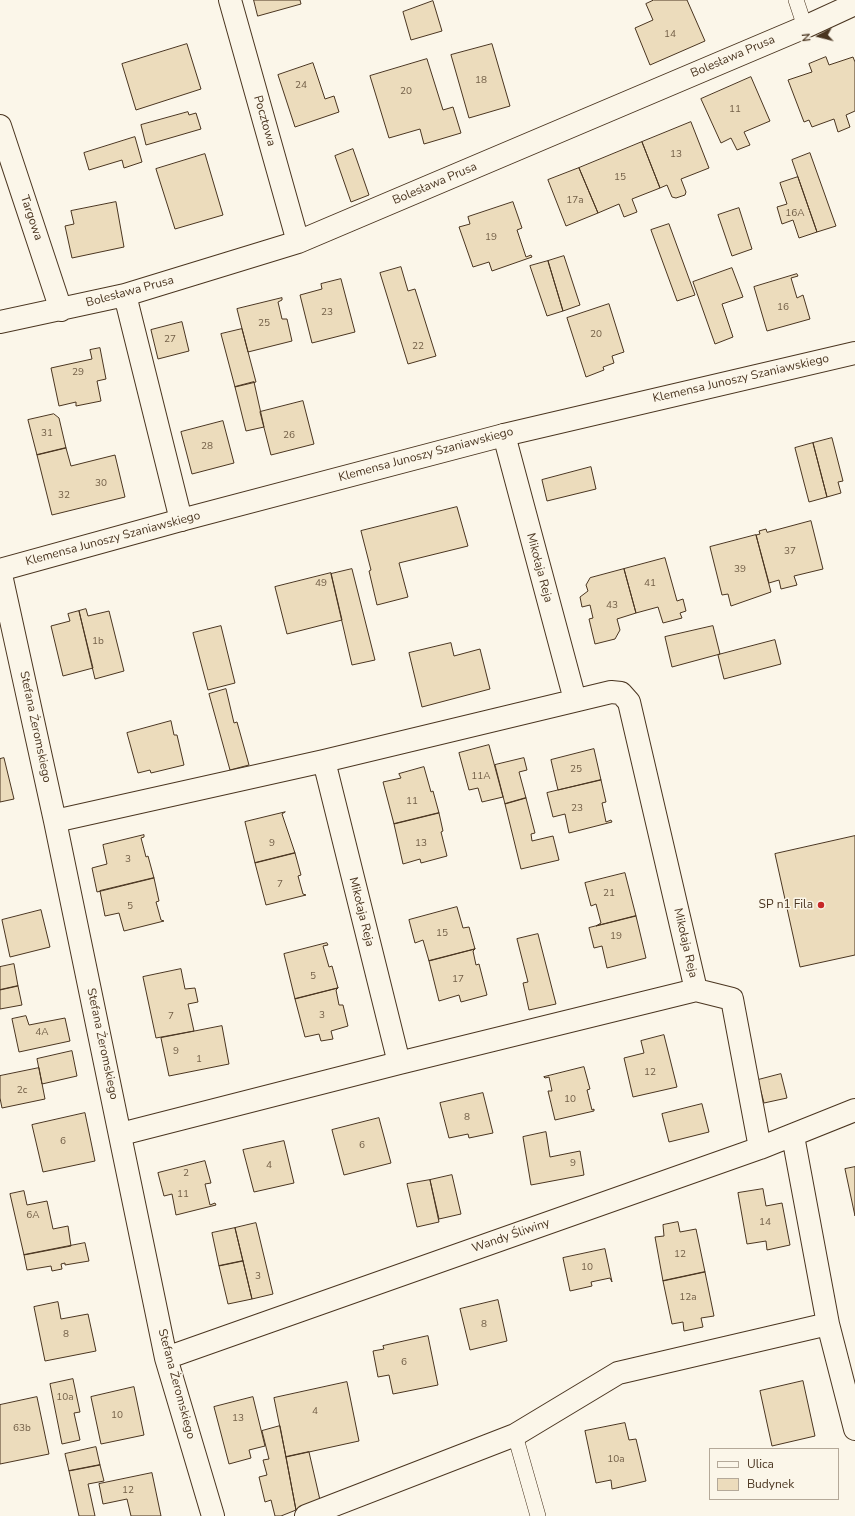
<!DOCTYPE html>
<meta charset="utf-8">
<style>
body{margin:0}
#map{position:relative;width:855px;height:1516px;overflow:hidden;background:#fbf6e9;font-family:"Nunito Sans",sans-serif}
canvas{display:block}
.legend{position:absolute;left:709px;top:1448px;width:130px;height:52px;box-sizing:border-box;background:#fbf6e9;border:1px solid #b4a999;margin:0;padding:5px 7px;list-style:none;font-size:12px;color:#4a3520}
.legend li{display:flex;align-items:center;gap:8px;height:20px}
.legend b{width:20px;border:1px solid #b4a999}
.north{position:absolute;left:799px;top:16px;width:40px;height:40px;-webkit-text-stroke:3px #fbf6e9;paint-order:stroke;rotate:263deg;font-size:11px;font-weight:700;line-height:16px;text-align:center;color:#4a3520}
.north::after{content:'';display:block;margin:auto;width:14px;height:18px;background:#4a3520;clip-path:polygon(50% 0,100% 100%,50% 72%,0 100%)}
</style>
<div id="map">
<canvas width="855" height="1516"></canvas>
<ul class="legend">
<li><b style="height:5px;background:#fbf6e9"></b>Ulica</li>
<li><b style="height:11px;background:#ecdcbc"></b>Budynek</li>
</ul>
<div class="north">N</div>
</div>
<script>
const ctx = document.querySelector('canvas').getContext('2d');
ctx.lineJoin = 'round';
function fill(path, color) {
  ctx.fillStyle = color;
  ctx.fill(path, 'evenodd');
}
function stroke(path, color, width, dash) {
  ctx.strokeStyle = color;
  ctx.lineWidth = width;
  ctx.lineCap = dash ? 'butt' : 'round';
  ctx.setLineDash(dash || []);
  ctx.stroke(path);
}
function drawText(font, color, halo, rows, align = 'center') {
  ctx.font = font + ' "Nunito Sans",sans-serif';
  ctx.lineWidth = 3;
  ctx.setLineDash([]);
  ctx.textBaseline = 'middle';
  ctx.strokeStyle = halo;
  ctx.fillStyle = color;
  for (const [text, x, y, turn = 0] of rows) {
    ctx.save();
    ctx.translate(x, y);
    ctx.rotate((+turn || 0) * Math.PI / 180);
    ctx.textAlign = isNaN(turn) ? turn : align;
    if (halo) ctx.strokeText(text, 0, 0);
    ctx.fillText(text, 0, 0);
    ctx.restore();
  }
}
const building = new Path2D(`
 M254,0H300L301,4L258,16Z
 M654,0H687L705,41L650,65L635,28L653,20L646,4Z
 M433,1L442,31L411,40L403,12Z
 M187,44L201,89L136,110L122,64Z
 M492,44L510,106L469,118L451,55Z
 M826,57L829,65L853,57L855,62V111L846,115L850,127L838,132L834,119L812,127L809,120L804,122L788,80L812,72L809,64Z
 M427,59L443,110L453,107L461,133L424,144L420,129L389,138L370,76Z
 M313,63L325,99L334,96L339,112L295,127L278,75Z
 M751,77L770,121L744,132L750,145L737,150L731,138L721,143L701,99Z
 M188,112L189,115L196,113L201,129L146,145L141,125Z
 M691,122L709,168L681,179L686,192L685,195L676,198L672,197L667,185L660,188L642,142Z
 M135,137L142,162L124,168L122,160L89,170L84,153Z
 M642,142L660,188L632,199L637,212L624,217L619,204L598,213L579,168Z
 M353,149L369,195L351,202L335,156Z
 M810,153L836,226L817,232L792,160Z
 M205,154L223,215L175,229L156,169Z
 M579,168L598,213L566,226L548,180Z
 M798,177L817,232L799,238L793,220L782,224L777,207L787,204L780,183Z
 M116,202L124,247L72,258L65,226L74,224L71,211Z
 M513,202L522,228L517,230L526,257L531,255L532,257L492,271L489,262L473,267L459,227L470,224L468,217Z
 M739,208L752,249L732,256L718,215Z
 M669,224L695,295L677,301L651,230Z
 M564,256L580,305L563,311L548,261Z
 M548,261L563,311L547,316L530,266Z
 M401,267L408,291L415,289L436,356L408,364L380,273Z
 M732,268L743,297L722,304L733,337L715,344L693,282Z
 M797,274L798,276L791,278L797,298L803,295L810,319L767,331L754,287Z
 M341,279L355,332L312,343L300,295L322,289L321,284Z
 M282,298V300L278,302L282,319H287L292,341L248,352L237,309Z
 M609,304L624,352L612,356L614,363L603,367L604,370L586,377L567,318Z
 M182,322L189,351L158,359L151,330Z
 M242,329L256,382L235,387L221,334Z
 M100,348L106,379L97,381L101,401L76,406V402L59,406L51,368L92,359L90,350Z
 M254,382L264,427L246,431L235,387Z
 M303,401L314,444L271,455L260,412Z
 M54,414L59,418L66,448L37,455L28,420Z
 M223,421L234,463L192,474L181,432Z
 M832,438L843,481L838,482L841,493L827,497L813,443Z
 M813,443L827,497L809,502L795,448Z
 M66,448L71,466L115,455L125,497L52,515L37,455Z
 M591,467L596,489L547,501L542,480Z
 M457,507L468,546L399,563L408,597L377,605L369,571L371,570L361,531Z
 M811,521L823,569L794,576L797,585L781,589L779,580L769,583L756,535L760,534L759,531L766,529L767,532Z
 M756,535L771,592L731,606L728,594L722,595L710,547Z
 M665,558L677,601L683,599L686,611L680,613L682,618L663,623L658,607L636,613L624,569Z
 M352,569L375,660L352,665L331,574Z
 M624,569L636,613L617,619L620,630L615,639L595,644L589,619L593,618L590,605L582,607L580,597L588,591L586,585L590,578Z
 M331,573L342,620L287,634L275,587Z
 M86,609L88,616L109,611L124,671L95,679L79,611Z
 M79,611L93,668L63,676L51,626L70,621L68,614Z
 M221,626L235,683L208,690L193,633Z
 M713,626L720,654L672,667L665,637Z
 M775,640L781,664L724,679L718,655Z
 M451,643L454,656L480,649L490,689L422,707L409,653Z
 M226,689L234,723L237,722L249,765L230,770L209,694Z
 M171,721L174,735H177L184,765L151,773L150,770L138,773L127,733Z
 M489,745L503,797L482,802L478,788L469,790L459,753Z
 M594,749L601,780L558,790L551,760Z
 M4,758L14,799L0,802V759Z
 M524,758L527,770L519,772L526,798L505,804L495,765Z
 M424,767L431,792L433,791L439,813L394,824L383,782L401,778L399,774Z
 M601,780L606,802L602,803L606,822L611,820L612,822L569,833L565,814L553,817L547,793Z
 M526,798L535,833L531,834L532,841L553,836L559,860L521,869L505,804Z
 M285,812L282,814L295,853L255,863L245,822Z
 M439,813L443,831L441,832L447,856L421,863L420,859L403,864L394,824Z
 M144,835V837L141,838L146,857L148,856L154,878L97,892L92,868L107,864L103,845Z
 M855,836V955L800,967L775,854Z
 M295,853L301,875L298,876L303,894L306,895L266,905L255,863Z
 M625,873L636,916L596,926L601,923L596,904L591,906L585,883Z
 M154,878L159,901L156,902L161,920L164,921L124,931L119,913L105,916L100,891Z
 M457,907L463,928L469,927L475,949L429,961L423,940L415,943L409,920Z
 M41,910L50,947L10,957L2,920Z
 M636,916L646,958L607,968L602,946L594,948L589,928Z
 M538,934L556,1004L529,1010L523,983L528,982L517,939Z
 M327,943L328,945L323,946L329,967L332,966L338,988L295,999L284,954Z
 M475,949L473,951L476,965L479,964L487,995L461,1002L459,995L439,1001L429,961Z
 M14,964L18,986L0,990V967Z
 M181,969L185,989L195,988L198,1002L188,1004L194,1031L156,1038L143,977Z
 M18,986L22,1005L0,1009V990Z
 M338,988L336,990L339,1005H343L348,1026L331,1031L333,1039L321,1041L319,1034L305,1037L295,999Z
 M26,1016L29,1025L65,1018L70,1041L19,1052L12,1019Z
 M222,1026L229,1064L169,1076L161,1038Z
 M664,1035L677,1087L633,1097L624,1058L644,1053L641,1041Z
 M72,1051L77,1076L42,1084L37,1059Z
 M584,1067L590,1089L587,1090L592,1110L594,1109V1111L555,1120L548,1091H552L549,1077L545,1078L544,1077Z
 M39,1068L45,1099L2,1108L0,1098V1076Z
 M781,1074L787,1098L764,1103L758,1080Z
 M483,1093L493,1133L469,1138L468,1134L449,1138L440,1103Z
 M702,1104L709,1132L669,1142L662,1114Z
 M85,1113L95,1161L43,1172L32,1125Z
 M379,1118L391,1163L344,1175L332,1130Z
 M546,1132L550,1157L580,1151L584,1175L531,1185L523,1137Z
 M284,1141L294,1183L254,1192L243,1150Z
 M205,1161L211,1183L205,1184L210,1205L215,1203L216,1205L176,1215L172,1194L164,1196L158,1173Z
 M855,1167V1216L845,1169Z
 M452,1175L461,1214L439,1219L430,1180Z
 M430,1180L439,1222L417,1227L407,1184Z
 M763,1189L766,1206L782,1203L790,1245L767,1250L766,1241L747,1244L738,1193Z
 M24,1191L27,1205L47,1201L53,1229L68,1226L71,1246L24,1255L10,1194Z
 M678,1222L680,1232L696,1229L705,1272L663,1281L655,1237L664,1236L663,1225Z
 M256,1223L273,1294L252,1299L235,1228Z
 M235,1228L243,1261L219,1266L212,1233Z
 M85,1243L89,1261L65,1265V1263L61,1264L62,1269L52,1271L51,1266L27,1270L24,1255Z
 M605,1249L612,1282L610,1278L591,1282L592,1286L570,1291L563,1258Z
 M243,1261L252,1299L228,1304L219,1266Z
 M705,1272L714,1316L701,1318L703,1327L684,1331L683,1322L672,1324L663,1281Z
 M498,1300L507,1341L470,1350L460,1309Z
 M58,1302L61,1319L88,1314L96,1351L45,1361L34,1307Z
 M428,1336L438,1385L393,1394L389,1375L378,1377L373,1351L384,1349L383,1346Z
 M73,1379L80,1412L74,1413L80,1440L62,1444L50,1384Z
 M803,1381L815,1436L772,1446L760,1391Z
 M347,1382L359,1441L286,1457L274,1398Z
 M134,1387L144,1435L101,1444L91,1397Z
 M37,1397L49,1454L0,1464V1405Z
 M253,1397L265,1446L249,1450L251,1458L229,1464L214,1407Z
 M625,1423L629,1440L636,1439L646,1481L612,1489L611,1480L596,1483L585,1431Z
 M280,1426L296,1510L281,1516H275L271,1500L265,1502L259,1477L267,1475L263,1460L269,1459L262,1431Z
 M96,1447L100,1465L69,1471L65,1454Z
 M309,1452L320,1500L296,1510L286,1457Z
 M100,1465L104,1481L88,1484L95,1516H79L69,1471Z
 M152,1473L161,1516H131L127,1499L103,1504L99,1484Z`);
fill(building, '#ecdcbc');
stroke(building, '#4a3520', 1);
const lane = new Path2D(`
 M796,0L805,27
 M515,1435L538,1516`);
const street = new Path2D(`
 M230,0L298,242
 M0,126L61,310
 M125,295L181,520
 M0,322L125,295L298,242L805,27L855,4
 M504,435L575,700
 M0,570L55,821L166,1358L213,1516
 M324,761L399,1063
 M55,821L324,761L611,692L621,693L629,702L696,990
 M121,1134L399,1063L696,990L732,999L760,1148
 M793,1136L828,1324L855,1429
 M166,1358L760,1148L855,1110
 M306,1516L515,1435L618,1373L828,1324`);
const secondary = new Path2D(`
 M0,570L181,520L504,435L855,353`);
stroke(lane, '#4a3520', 16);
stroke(street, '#4a3520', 24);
stroke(secondary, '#4a3520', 24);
stroke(lane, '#fbf6e9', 15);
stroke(street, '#fbf6e9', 22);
stroke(secondary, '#fbf6e9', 22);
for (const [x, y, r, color] of [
 [821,905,4,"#c62828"]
]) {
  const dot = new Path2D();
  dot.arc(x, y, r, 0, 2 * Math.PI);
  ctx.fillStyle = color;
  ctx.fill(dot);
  stroke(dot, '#fbf6e9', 1.5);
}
drawText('10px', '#725f47', null, [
 ["14",670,35],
 ["18",481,81],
 ["24",301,86],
 ["20",406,92],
 ["11",735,110],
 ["13",676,155],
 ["15",620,178],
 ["17a",575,201],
 ["16A",795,214],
 ["19",491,238],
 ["16",783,308],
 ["23",327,313],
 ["25",264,324],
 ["20",596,335],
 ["27",170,340],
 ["22",418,347],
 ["29",78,373],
 ["31",47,434],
 ["26",289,436],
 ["28",207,447],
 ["30",101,484],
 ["32",64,496],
 ["37",790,552],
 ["39",740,570],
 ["49",321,584],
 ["41",650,584],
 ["43",612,606],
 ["1b",98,642],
 ["25",576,770],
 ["11A",481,777],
 ["11",412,802],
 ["23",577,809],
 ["9",272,844],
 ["13",421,844],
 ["3",128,860],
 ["7",280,885],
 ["21",609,894],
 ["5",130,907],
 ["15",442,934],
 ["19",616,937],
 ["5",313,977],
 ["17",458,980],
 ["3",322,1016],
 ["7",171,1017],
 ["4A",42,1033],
 ["9",176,1052],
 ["1",199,1060],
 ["12",650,1073],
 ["2c",22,1091],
 ["10",570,1100],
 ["8",467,1118],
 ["6",63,1142],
 ["6",362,1146],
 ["9",573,1164],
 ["4",269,1166],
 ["2",186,1174],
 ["11",183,1195],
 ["6A",33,1216],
 ["14",765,1223],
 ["12",680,1255],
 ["10",587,1268],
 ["3",258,1277],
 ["12a",688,1298],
 ["8",484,1325],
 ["8",66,1335],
 ["6",404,1363],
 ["10a",65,1398],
 ["4",315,1412],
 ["10",117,1416],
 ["13",238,1419],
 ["63b",22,1429],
 ["10a",616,1460],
 ["12",128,1491]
]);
drawText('12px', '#4a3520', '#fbf6e9', [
 ["Bolesława Prusa",733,57,-23],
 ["Pocztowa",264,121,74],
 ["Bolesława Prusa",435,184,-23],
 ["Targowa",31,218,71],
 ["Bolesława Prusa",130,292,-15],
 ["Klemensa Junoszy Szaniawskiego",741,379,-13],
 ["Klemensa Junoszy Szaniawskiego",426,455,-15],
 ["Klemensa Junoszy Szaniawskiego",113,539,-15],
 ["Mikołaja Reja",539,568,75],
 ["Stefana Żeromskiego",35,727,78],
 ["Mikołaja Reja",361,912,76],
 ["Mikołaja Reja",685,943,77],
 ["Stefana Żeromskiego",102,1044,78],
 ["Wandy Śliwiny",511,1236,-19],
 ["Stefana Żeromskiego",176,1384,75]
]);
drawText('12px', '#4a3520', '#fbf6e9', [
 ["SP n1 Fila",813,905]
], 'right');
</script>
